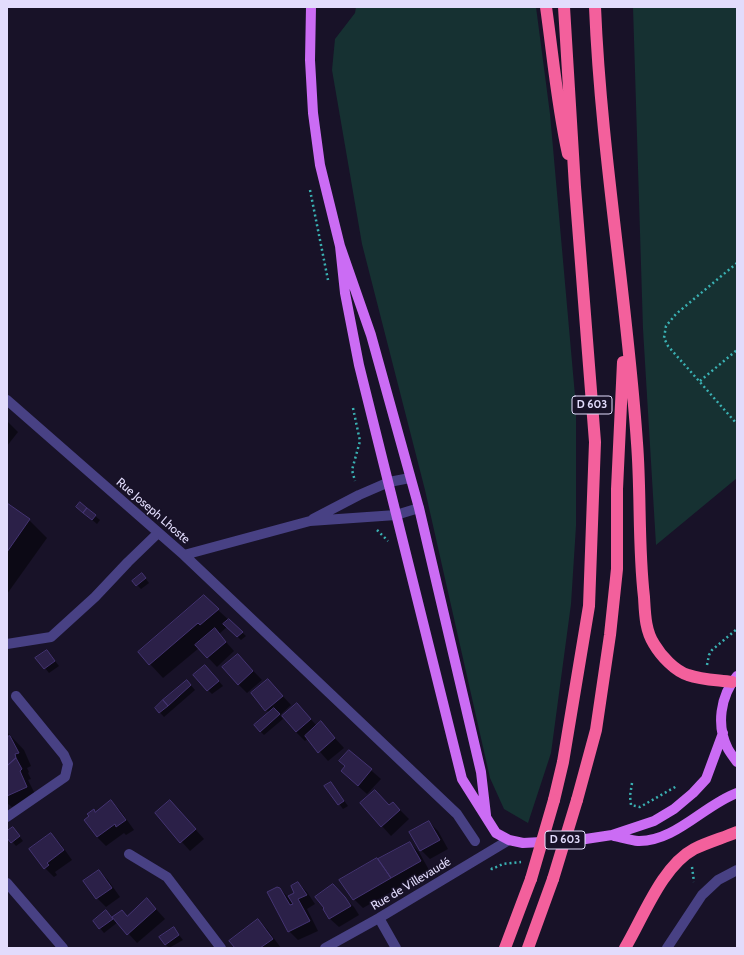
<!DOCTYPE html>
<meta charset="utf-8">
<style>
body{margin:0}
#map{position:relative;width:744px;height:955px;overflow:hidden;background:#181228;font-family:Cabin,sans-serif}
canvas{display:block}
.frame{position:absolute;inset:0;border:8px solid #e2dcfc;pointer-events:none}
</style>
<div id="map">
<canvas width="744" height="955"></canvas>
<div class="frame"></div>
</div>
<script>
const ctx = document.querySelector('canvas').getContext('2d');
ctx.lineJoin = 'round';
function fill(path, color) {
  ctx.fillStyle = color;
  ctx.fill(path, 'evenodd');
}
function stroke(path, color, width, dash) {
  ctx.strokeStyle = color;
  ctx.lineWidth = width;
  ctx.lineCap = dash ? 'butt' : 'round';
  ctx.setLineDash(dash || []);
  ctx.stroke(path);
}
function drawText(font, color, halo, rows, align = 'center') {
  ctx.font = font + ' Cabin,sans-serif';
  ctx.lineWidth = 3;
  ctx.setLineDash([]);
  ctx.textBaseline = 'middle';
  ctx.strokeStyle = halo;
  ctx.fillStyle = color;
  for (const [text, x, y, turn = 0] of rows) {
    ctx.save();
    ctx.translate(x, y);
    ctx.rotate((+turn || 0) * Math.PI / 180);
    ctx.textAlign = isNaN(turn) ? turn : align;
    if (halo) ctx.strokeText(text, 0, 0);
    ctx.fillText(text, 0, 0);
    ctx.restore();
  }
}
fill(new Path2D(`
 M356,7H536L550,114L576,407V526L571,604L551,753L528,823L504,809L490,778L425,490L362,244L332,70L335,39L355,13Z
 M633,7H737V478L656,545L643,329Z`), '#163132');
fill(new Path2D(`
 M7,421L18,432L7,446Z
 M7,504L29,520L47,538L7,594Z
 M80,504L100,520L97,524L77,507Z
 M142,574L149,583L141,589L137,585Z
 M204,597L246,636L241,640L227,627L219,634L234,651L217,667L199,648L163,678L150,664Z
 M47,651L59,666L49,673L37,658Z
 M238,655L262,680L247,693L238,684Z
 M209,670L223,686L212,694L208,690Z
 M268,680L291,705L280,715L283,719L264,735L260,731L270,713L266,710Z
 M187,681L195,690L164,717L156,708Z
 M306,714L317,726L321,723L344,748L328,761L308,738L305,741L296,732Z
 M7,732L24,750L31,766L27,768L29,772L28,773L31,779L28,780L36,796L12,807L7,803Z
 M349,751L381,779L367,794L351,780Z
 M331,783L348,806L343,809L326,786Z
 M111,801L120,810L134,830L126,835L124,833L106,846L97,837L91,817L93,810L96,813Z
 M170,801L204,839L190,851L157,814Z
 M361,803L389,806L393,803L409,819L391,836Z
 M429,822L438,831L448,849L430,859L421,850Z
 M13,828L23,841L16,846L7,836V832Z
 M51,834L60,843L72,860L55,872L57,875L54,877L45,868Z
 M410,843L419,852L429,870L363,908L354,899L378,861Z
 M99,871L108,880L120,897L106,907L97,898L85,881Z
 M298,883L307,892L315,904L307,909L318,931L298,940L289,931L280,889L292,901Z
 M333,886L354,907L359,915L339,927L329,918Z
 M147,899L165,919L137,943L118,922L104,933L94,921L112,918L122,911L127,917Z
 M258,920L267,929L281,948H236Z
 M174,929L183,940L169,948L165,944Z`), '#0007');
const building = new Path2D(`
 M80,502L87,508L83,513L76,507Z
 M7,503L30,519L7,552Z
 M87,508L96,515L92,520L83,513Z
 M142,573L146,578L136,586L132,581Z
 M204,595L219,609L200,625L198,623L149,665L138,652Z
 M229,619L243,632L237,637L223,624Z
 M215,628L226,642L207,658L195,645Z
 M47,650L55,661L44,669L35,658Z
 M238,654L253,671L238,685L222,667Z
 M205,665L219,681L207,691L193,675Z
 M268,679L283,696L265,711L251,693Z
 M187,680L191,685L168,706L163,700Z
 M163,700L168,706L159,713L155,708Z
 M297,703L311,719L296,732L282,716Z
 M274,708L280,714L260,732L254,725Z
 M321,721L335,738L318,753L305,736Z
 M10,736L19,753L15,754L16,758L7,766V737Z
 M349,750L372,769L358,786L341,771L345,766L339,761Z
 M16,758L22,769L20,771L27,787L7,796V766Z
 M331,782L344,801L338,805L324,786Z
 M375,790L389,805L393,802L400,810L381,827L360,803Z
 M111,800L126,820L116,827L115,824L97,837L84,820L89,816L87,814L94,809L95,812Z
 M170,800L196,829L180,843L155,813Z
 M429,821L440,840L420,851L409,832Z
 M13,827L20,836L11,843L7,838V831Z
 M51,833L64,850L47,863L49,865L44,869L29,849Z
 M410,842L421,861L391,878L378,859Z
 M377,858L391,878L353,900L339,880Z
 M99,870L112,888L96,899L83,881Z
 M298,882L307,895L298,899L310,921L288,932L267,892L277,887L280,888L290,905L293,904L288,896L294,893L291,886Z
 M333,884L345,897L351,906L329,919L323,909L324,908L315,897Z
 M147,898L156,909L127,935L112,917L122,910L127,916Z
 M106,910L113,919L99,929L93,921Z
 M258,919L273,939L260,948H235L229,941Z
 M174,927L179,935L165,945L159,937Z`);
fill(building, '#2b2048');
stroke(building, '#443472', 1);
stroke(new Path2D(`
 M310,190L328,280
 M737,263L676,314L666,326L664,338L668,346L737,424
 M700,381L737,350
 M353,408L360,441L352,470L355,481
 M377,530L388,541
 M707,665L709,655L712,650L737,629
 M632,783L630,796L631,805L640,807L677,786
 M692,867L694,882
 M491,868L492,869L503,864L521,862`), '#3ab1b3', 2.5, [2, 3]);
stroke(new Path2D(`
 M7,400L184,555L310,521L396,515L419,508
 M313,519L359,495L389,482L410,478
 M184,555L457,814L475,841
 M7,644L51,637L95,597L128,562L158,533
 M7,817L65,777L68,764L64,755L16,696
 M129,854L167,877L221,948
 M7,883L63,948
 M379,918L396,948
 M325,948L379,918L509,840
 M667,948L702,895L718,880L737,870`), '#484184', 10);
stroke(new Path2D(`
 M311,7L310,60L313,113L320,165L340,246L371,335L419,508L481,772L486,815
 M340,246L345,293L359,365L462,779L496,833L509,840L523,843L579,840L612,835L654,821L674,809L693,793L706,779L723,733
 M737,676C720,696 716,726 728,749C731,754 734,758 737,762
 M614,836C621,837 630,840 638,841C675,842 704,805 737,793`), '#cb6cf4', 10);
stroke(new Path2D(`
 M546,7C553,56 557,105 568,154
 M595,7C601,153 627,297 637,443C641,494 638,546 644,597C645,613 645,630 654,644C661,656 675,671 688,675C702,680 718,680 732,682
 M554,800L563,762L589,606L595,442L575,187L564,7
 M577,800L596,730L610,635L617,569V489L623,362
 M505,948L531,879
 M528,948L553,879
 M625,948C643,918 662,866 694,849C708,842 723,838 737,832`), '#f3609c', 12);
stroke(new Path2D(`
 M531,879L554,800
 M553,879L577,800`), '#f3609c', 12);
for (const [x, y, w] of [
 [592,405,40],
 [565,840,40]
]) {
  const box = new Path2D();
  box.roundRect(x - w / 2, y - 9, w, 18, 3);
  ctx.fillStyle = '#181228';
  ctx.fill(box);
  stroke(box, '#e2dcfc', 1);
}
drawText('bold 11px', '#e2dcfc', null, [
 ["D 603",592,405],
 ["D 603",565,840]
]);
drawText('12px', '#e2dcfc', '#181228', [
 ["Rue Joseph Lhoste",153,511,41],
 ["Rue de Villevaudé",411,884,-31]
]);
</script>
